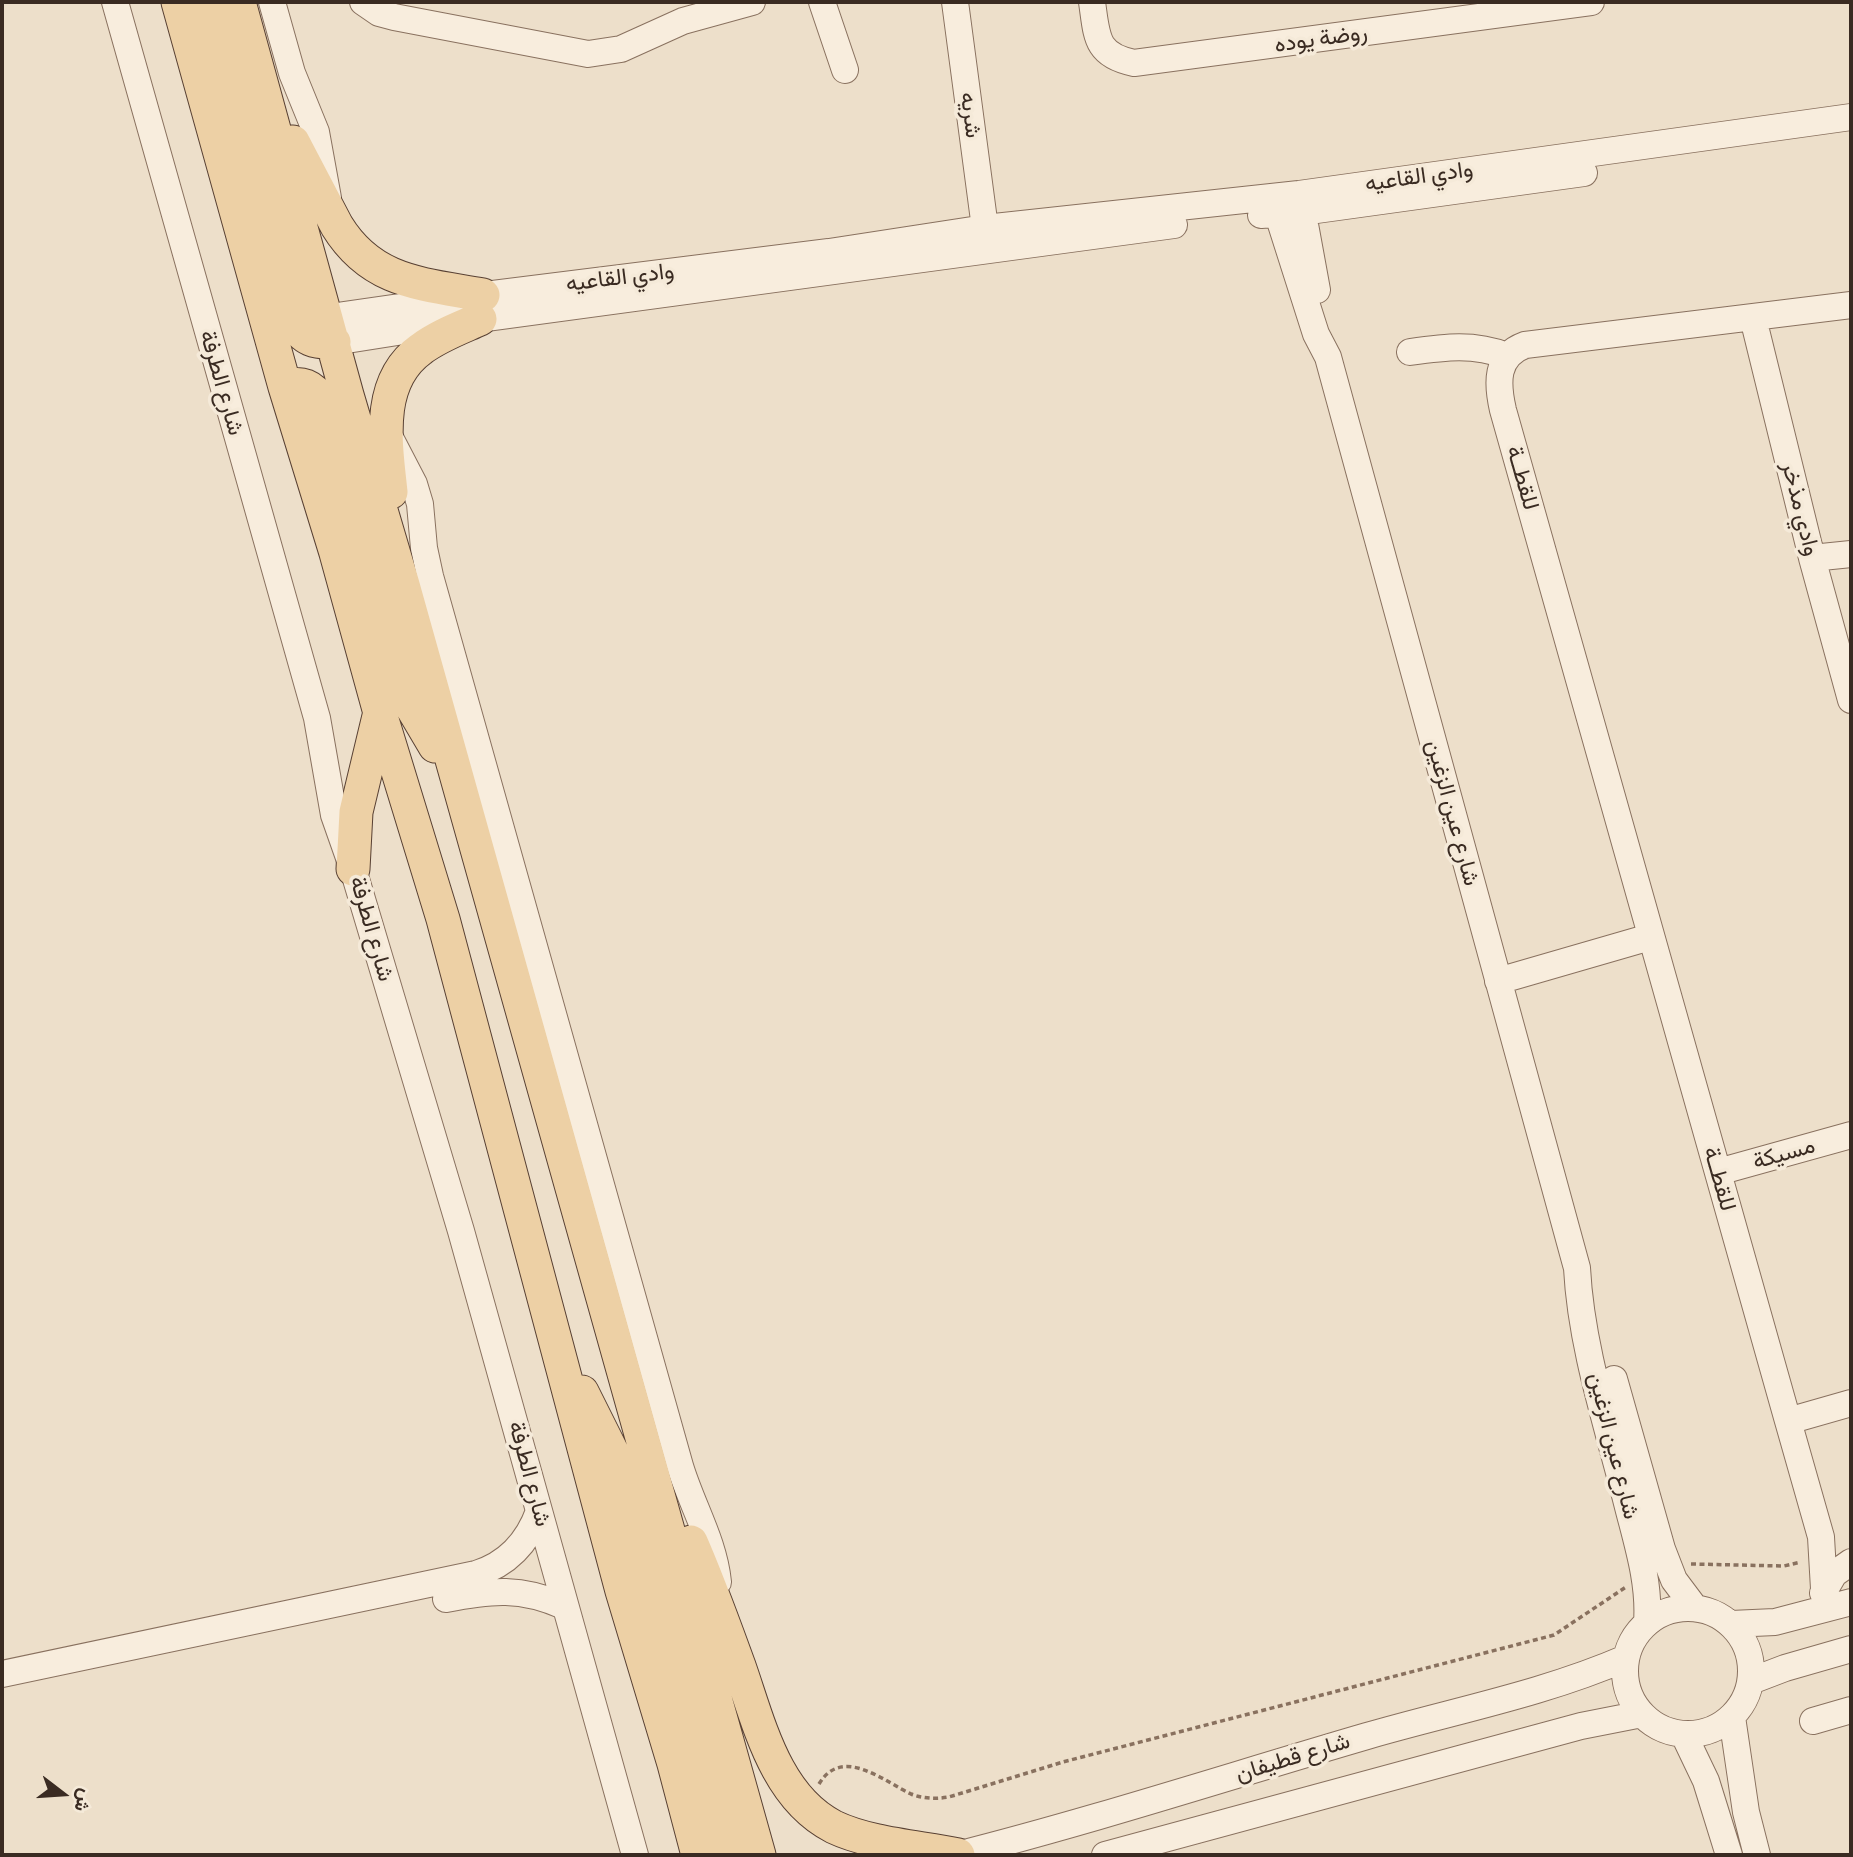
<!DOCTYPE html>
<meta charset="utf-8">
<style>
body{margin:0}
#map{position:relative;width:1853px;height:1857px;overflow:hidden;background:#eddfca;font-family:Bitter,Vazirmatn,serif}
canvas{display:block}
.frame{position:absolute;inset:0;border:4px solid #3a2b22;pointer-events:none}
.north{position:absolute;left:28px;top:1759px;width:70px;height:70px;-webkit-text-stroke:5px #f5ead9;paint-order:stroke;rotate:107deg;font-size:19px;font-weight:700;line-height:28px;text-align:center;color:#3a2b22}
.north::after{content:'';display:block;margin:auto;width:24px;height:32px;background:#3a2b22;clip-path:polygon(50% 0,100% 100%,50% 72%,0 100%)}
</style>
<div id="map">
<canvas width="1853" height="1857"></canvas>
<div class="frame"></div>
<div class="north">ش</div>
</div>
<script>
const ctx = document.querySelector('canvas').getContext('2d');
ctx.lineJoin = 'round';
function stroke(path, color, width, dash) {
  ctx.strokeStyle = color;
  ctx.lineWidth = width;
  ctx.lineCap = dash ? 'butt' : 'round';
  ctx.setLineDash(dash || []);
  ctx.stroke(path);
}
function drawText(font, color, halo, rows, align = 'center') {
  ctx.font = font + ' Bitter,Vazirmatn,serif';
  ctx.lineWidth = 7;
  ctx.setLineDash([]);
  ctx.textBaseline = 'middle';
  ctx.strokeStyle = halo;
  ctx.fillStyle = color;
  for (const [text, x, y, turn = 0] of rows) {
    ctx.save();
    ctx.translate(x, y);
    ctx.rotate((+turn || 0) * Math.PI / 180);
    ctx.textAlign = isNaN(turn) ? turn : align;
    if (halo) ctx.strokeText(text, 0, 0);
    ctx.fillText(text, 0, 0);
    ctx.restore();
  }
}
const minor = new Path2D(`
 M115,2L317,718L334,815L353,869L461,1231L635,1855
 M272,2L292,73L316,132L328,198
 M363,2L379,13L394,17L588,54L621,49L683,21L752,2
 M822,2L845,70
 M955,2L987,243
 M1092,2C1097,36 1095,55 1134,63L1591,2
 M1300,197L1317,290
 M1273,199L1316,334L1328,357L1577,1268C1581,1347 1608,1427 1627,1503C1637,1543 1650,1582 1647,1623
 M1261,215L1302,212L1584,173
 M1851,305L1525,345C1495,356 1497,384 1503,410L1788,1421L1851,1403
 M1753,318L1812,558L1851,700
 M309,320L483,295L829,252L985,228L1299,194L1851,117
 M334,342L480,319L1174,225
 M1410,352C1445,347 1474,343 1507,356
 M387,432L414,484L420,504L424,548L430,576L680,1466C692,1506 714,1541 718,1582
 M1812,558L1851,554
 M1498,981L1650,937
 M1718,1172L1851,1135
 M1614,1379L1662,1549L1674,1580L1695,1608
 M1788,1421L1821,1537L1824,1589
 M1823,1593L1834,1574L1851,1562
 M446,1599C491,1590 521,1587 564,1606
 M1625 1671a63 63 0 1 1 126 0a63 63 0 1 1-126 0Z
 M1731,1624L1775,1622L1851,1602
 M2,1674L476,1574C508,1564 528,1542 539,1511
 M1751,1681L1785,1668L1851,1649
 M1732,1717L1746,1812L1757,1855
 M1813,1721L1851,1710
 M1684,1735L1706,1781L1729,1855
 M957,1855C1095,1820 1230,1776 1367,1736C1453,1711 1543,1694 1626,1658
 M1105,1855L1581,1726L1642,1714`);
const major = new Path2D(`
 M178,2L285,387L336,553L380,713L443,919L622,1591L674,1764L698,1855
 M205,2L295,322C302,340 316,343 334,342
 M239,2L347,395L403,585L759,1855
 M293,142L337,226C372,283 423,284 483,295
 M285,387C301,381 313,386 321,401L396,670L406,697L435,746
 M391,492C386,444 375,382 421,349C438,336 460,328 480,319
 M353,869L356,812L379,716
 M582,1392L616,1460L728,1855
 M691,1542C709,1583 724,1625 739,1666C759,1723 775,1797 834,1827C870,1844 919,1847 958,1855`);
stroke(minor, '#89715f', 28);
stroke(major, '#584033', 35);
stroke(new Path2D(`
 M1691,1564L1784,1566L1801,1562
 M819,1784C842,1745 885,1782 911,1794C924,1799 936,1799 949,1797L1063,1762L1554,1635L1626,1587`), '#89715f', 3.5, [5, 3.5]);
stroke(minor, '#f8eddd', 26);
stroke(major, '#edd0a5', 33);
drawText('23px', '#3a2b22', '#f5ead9', [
 ["روضة يوده",1321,39,-8],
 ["شريه",970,115,83],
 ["وادي القاعيه",1419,177,-8],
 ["وادي القاعيه",620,278,-7],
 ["شارع الطرفة",221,383,74],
 ["للقطــة",1522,478,74],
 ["وادي مذخر",1800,509,76],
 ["شارع عين الزغين",1452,813,75],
 ["شارع الطرفة",371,929,74],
 ["مسيكة",1784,1154,-16],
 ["للقطــة",1719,1179,74],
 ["شارع عين الزغين",1613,1446,76],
 ["شارع الطرفة",529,1474,75],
 ["شارع قطيفان",1293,1758,-17]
]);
</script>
